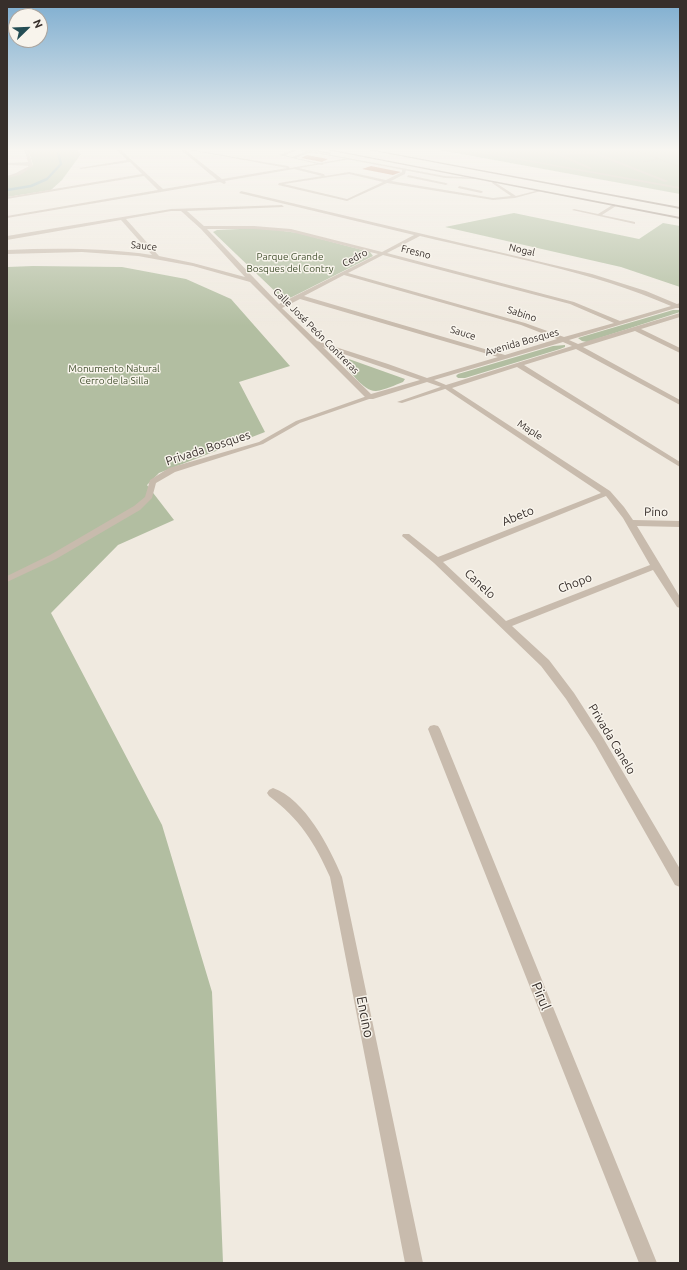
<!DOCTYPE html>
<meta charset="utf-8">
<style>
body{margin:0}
#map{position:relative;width:687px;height:1270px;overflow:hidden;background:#f0eae0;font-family:Ubuntu,sans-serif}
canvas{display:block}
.frame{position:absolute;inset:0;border:8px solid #372f2b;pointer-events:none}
.north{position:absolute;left:8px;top:8px;width:40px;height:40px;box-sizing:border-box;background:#f8f4ec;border:1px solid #aba59f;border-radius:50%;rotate:67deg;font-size:11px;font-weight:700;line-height:16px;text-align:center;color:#372f2b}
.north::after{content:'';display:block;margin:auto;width:14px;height:18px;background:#244d54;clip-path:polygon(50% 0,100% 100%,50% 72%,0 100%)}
</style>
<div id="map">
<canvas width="687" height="1270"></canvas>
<div class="frame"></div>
<div class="north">N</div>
</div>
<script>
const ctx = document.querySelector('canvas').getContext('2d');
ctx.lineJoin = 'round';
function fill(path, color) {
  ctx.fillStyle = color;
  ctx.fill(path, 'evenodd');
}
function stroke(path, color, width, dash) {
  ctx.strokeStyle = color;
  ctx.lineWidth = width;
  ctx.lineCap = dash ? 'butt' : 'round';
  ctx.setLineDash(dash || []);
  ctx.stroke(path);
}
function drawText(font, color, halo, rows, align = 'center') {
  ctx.font = font + ' Ubuntu,sans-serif';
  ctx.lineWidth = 3;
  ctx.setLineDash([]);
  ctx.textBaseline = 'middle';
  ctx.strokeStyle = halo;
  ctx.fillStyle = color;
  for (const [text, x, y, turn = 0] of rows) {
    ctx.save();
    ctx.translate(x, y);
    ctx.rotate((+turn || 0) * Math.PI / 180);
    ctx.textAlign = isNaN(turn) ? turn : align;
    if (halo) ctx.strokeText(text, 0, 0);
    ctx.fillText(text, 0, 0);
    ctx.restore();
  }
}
fill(new Path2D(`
 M28,149H76L81,154L62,180L51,190L7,197V178L33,165Z
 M434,149H680V194Z
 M514,213L639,239L663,223L680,226V287L621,267L445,227Z
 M262,228L298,233L370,252L373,256L288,299L282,298L213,232L217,230Z
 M33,266L122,267L186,279L231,299L290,366L239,382L265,432L159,473L147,485L174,520L118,545L51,613L162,825L212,992L223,1263H7V267Z
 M673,310H679L680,312L587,342L582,341L578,338Z
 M565,345V347L560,349L465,378H458L456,376L458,374L553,346Z
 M346,358L405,379L403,382C395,385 385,390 376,391C364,392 349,370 341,361Z`), '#b2bea1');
stroke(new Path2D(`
 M7,190L31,186L47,179L61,164L57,149`), '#82a6ab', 2.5);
fill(new Path2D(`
 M307,155L328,159L322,162L301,158Z
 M371,166L401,172L393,175L362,169Z`), '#b97555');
stroke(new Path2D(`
 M632,149L680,167
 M667,149L680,152
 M643,162L658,159`), '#b3a597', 1, [1, 1]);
fill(new Path2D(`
 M295,149H299L285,155L292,157L310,150L311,152L296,158L324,164L322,165L279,155Z
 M370,149H379L371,151Z
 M459,149H465L680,187V189Z
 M544,149H548L558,153L595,152L668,181L665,182L594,154L563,155L592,168L589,169Z
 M295,167L324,174L325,176L349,172L386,180L402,172V170L404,169L406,170L405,174L391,181L493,198L511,196L492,183L493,181L516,196L539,190L541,191L515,198L493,200L387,183L347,201L278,185L279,183L322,176L294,169ZM349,174L383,182L347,199L284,184Z
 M408,175L446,183L448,184L446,185L407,177Z
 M459,186L482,191L483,192L481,193L458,188Z
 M614,204L616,206L602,215L635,222V224L572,210L574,209L598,214Z
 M446,385L449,387L448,388L402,403L397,402Z
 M370,395L373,397L372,398L300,423L263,444L175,472L156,483L152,498L140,510L56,559L7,582V576L50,555L134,506L145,497L150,480L169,468L259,442L296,421Z`), '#c8bbad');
fill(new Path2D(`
 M24,149H28L33,166L20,175L7,178V176L16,173L29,166L7,165V163L28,162Z
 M116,149H120L163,189L217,180L180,149H184L222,179L287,168L189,150L187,149L288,166L290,168L349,158L351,159L225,181L226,183L224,184L220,182L7,218V216L158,190L144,176L7,199V197L142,174L130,162L81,169L79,168L127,160Z
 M241,191L592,274L646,291L677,304L680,303V308H676L569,340L578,344L680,313V317L641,329L680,348V353L635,331L583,347L680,400V405L576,349L524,365L680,462V467L517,367L452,388L610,491L624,507L633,520L680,521V527L637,526L680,597V608L677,607L653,570L512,626L549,660L574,693L603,738L680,869V887L675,885L595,744L566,699L541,666L434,563L402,536L403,534H409L438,557L601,493L444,388L427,382L373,399H367L250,282L193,266L138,256L82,252L7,254V250C56,248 104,248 152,255L121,220L7,240V236L171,209L282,205L284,207L187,211L204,226H254L291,229L382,252L414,235L239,193ZM171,211H181L201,229L245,277L193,263L159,256L126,219ZM207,229H254L291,232L378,254L279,304ZM420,236C504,256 591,271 671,306L620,321L574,302L387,253ZM383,255L570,304L614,323L564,337L525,323L348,273ZM344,275L521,325L557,339L505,355L304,296ZM300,299L498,357L427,378L388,364L317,341L282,308ZM563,342L572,346L446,385L434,380ZM323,347L420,380L371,394ZM606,496L623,518L650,565L506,621L443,562Z
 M434,725L438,726L440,729L657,1263H639L428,729L430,726Z
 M273,788C305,799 330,848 342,877L423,1263H405L330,877C315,843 299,818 269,796L267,793L269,790Z`), '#c8bbad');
fill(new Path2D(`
 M294,149H300L445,176L477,178L475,179L445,178Z`), '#c8bbad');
fill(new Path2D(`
 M304,149H311L331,153L329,154Z
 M322,149H328L680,217V219Z
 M363,149H369L680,207V209Z`), '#9b8b7e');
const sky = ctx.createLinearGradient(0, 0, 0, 326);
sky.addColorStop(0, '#7faed0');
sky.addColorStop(0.46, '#f8f6f1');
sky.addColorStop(1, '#f8f6f100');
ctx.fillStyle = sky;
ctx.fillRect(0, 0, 687, 326);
drawText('10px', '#372f2b', '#f8f4ec', [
 ["Sauce",144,246,6],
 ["Nogal",522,250,13],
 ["Fresno",416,252,14],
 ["Cedro",355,258,-28],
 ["Sabino",522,314,18],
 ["Calle José Peón Contreras",316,331,45],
 ["Sauce",463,333,17],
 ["Avenida Bosques",522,342,-16],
 ["Maple",530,430,33]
]);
drawText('10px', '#445231', '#f8f4ec', [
 ["Parque Grande",290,257],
 ["Bosques del Contry",290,269],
 ["Monumento Natural",114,369],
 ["Cerro de la Silla",114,381]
]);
drawText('12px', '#372f2b', '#f8f4ec', [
 ["Privada Bosques",208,448,-18],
 ["Pino",656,512,1],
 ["Abeto",518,516,-22],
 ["Chopo",575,583,-21],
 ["Canelo",480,584,43],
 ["Privada Canelo",612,739,59]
]);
drawText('14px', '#372f2b', '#f8f4ec', [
 ["Pirul",541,996,68],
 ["Encino",365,1017,79]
]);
</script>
